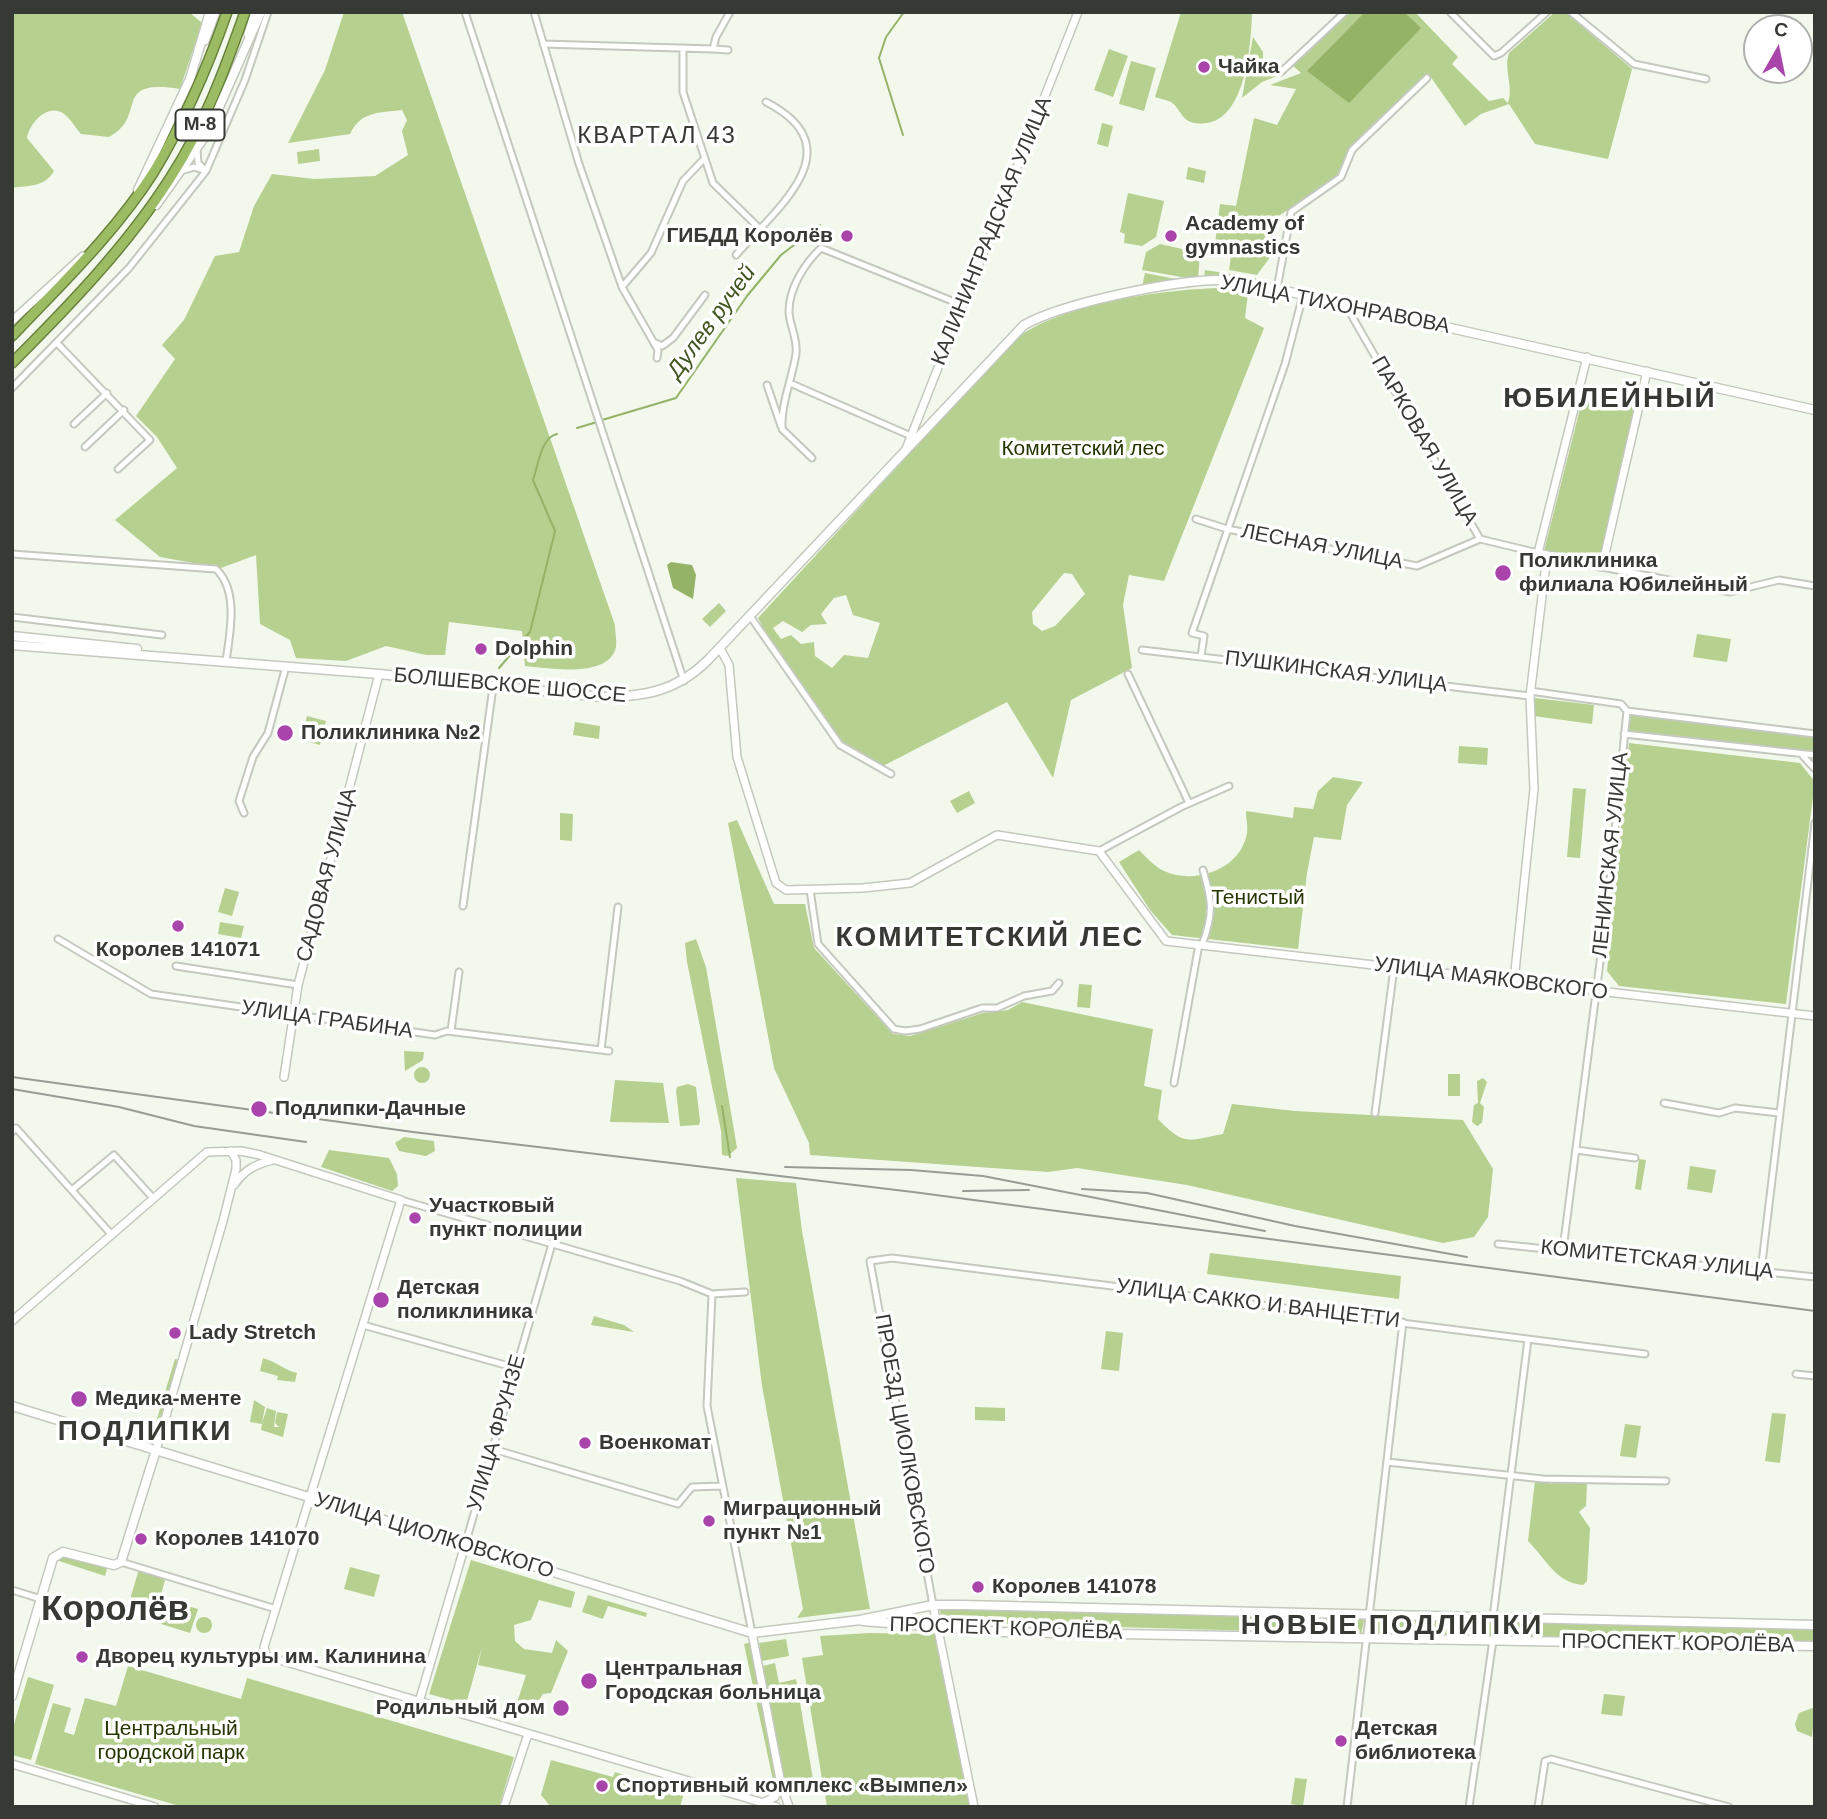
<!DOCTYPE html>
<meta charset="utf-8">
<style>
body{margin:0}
#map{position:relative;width:1827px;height:1819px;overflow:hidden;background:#f3f8ed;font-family:Helvetica,sans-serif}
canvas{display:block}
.frame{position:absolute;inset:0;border:14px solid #373935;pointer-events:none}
.north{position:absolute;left:1743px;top:14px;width:70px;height:70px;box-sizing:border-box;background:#fff;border:2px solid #afb0ae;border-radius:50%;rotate:9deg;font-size:19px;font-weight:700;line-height:28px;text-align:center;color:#373935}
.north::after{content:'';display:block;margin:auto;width:24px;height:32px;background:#a844aa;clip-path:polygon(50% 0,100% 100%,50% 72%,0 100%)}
</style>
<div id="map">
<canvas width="1827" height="1819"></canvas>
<div class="frame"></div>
<div class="north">С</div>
</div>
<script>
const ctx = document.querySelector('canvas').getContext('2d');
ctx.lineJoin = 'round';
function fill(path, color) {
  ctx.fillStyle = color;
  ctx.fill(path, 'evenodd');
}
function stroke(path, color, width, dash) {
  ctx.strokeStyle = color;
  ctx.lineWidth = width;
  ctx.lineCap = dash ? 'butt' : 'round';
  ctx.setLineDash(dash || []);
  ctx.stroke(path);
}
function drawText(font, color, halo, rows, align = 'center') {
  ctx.font = font + ' Helvetica,sans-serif';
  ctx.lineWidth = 7;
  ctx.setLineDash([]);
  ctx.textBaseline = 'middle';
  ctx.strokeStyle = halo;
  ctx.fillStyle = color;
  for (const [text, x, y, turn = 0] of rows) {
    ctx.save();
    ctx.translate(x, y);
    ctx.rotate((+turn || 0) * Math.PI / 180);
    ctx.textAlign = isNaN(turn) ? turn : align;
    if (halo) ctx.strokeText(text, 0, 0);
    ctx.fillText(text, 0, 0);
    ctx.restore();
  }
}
fill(new Path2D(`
 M12,12H189L202,23L180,89C110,78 149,116 109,137L81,134C75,127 69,116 61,112C45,105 29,125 27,138L54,171C44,188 29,185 12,188Z
 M344,12H402L615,625C615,631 617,641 616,647C609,679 548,668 525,666L522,631L449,622L445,655H426L386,646L346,661L296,658L290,640L260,624L256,555L221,568L160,557L115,520L177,468L157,437L136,416L175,359L162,345L184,320L215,256L239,252L254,206L272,174L314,179L375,176L408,155L402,131L407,120L402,110C379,113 361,111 350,134L288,143L325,70Z
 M1181,12H1252C1251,48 1245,131 1195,123C1181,121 1181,109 1171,102C1167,100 1160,99 1155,97Z
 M1350,12H1415L1458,57L1452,64L1489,101L1503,98L1508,103C1514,86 1503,69 1509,53L1555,12H1565L1632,69L1608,159L1535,144L1509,104L1481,114L1465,126L1430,76L1346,155L1341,175L1280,215L1271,256L1257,275L1229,270L1231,255L1214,252L1220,204L1236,206L1254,118L1277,125L1296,89L1270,85L1301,73L1292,65Z
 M1253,37L1263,52V60L1277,76L1262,82L1242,98Z
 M1109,49L1128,56L1113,97L1094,90Z
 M1131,61L1156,68L1144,111L1119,104Z
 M1102,123L1113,126L1108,147L1097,144Z
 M319,149L320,161L298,164L297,152Z
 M1188,167L1206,171L1204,183L1186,179Z
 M1128,193L1164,201L1156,237L1142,246L1124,243L1125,234L1120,232Z
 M1160,244L1200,253L1198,280L1142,270L1146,252Z
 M1205,270L1256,278V282L1204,278Z
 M1145,273L1176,279L1180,282L1142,287Z
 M1218,288L1248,293L1245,318L1264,328L1164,581L1129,575L1123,605L1132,668L1071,700L1053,778L1007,702L883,766L843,742L772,645L758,618L1013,341C1058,304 1159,290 1218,288ZM1064,573L1072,574L1085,594L1055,626L1042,631L1033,624L1032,612ZM846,595L853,615L880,623L868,658L844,655L832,668L815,656L814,642L801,644L791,635L781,639L773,628L783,621L802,632L811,625L827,624L821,614L834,598Z
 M1585,389L1636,401L1599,564L1544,551Z
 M719,603L726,611L710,627L702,619Z
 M1697,634L1731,639L1727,662L1693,657Z
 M1535,698L1594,705L1592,724L1534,716Z
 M1631,714L1815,737V752L1629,731Z
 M307,716L326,721L320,745L301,740Z
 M575,722L600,726L599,739L573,735Z
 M1629,743L1800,763L1815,782L1786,1004L1619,986L1607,971Z
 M1459,746L1488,748L1487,765L1458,763Z
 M1333,777L1363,782L1347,805L1341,840L1314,837L1307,873L1298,949L1172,935L1150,910L1119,862L1139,850C1146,857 1155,867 1164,871C1194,885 1241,870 1247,833C1248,826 1246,818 1246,811L1293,818L1294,807L1313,809L1318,791Z
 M1573,788L1586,789L1580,858L1567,857Z
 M969,791L975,803L957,813L950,801Z
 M560,813L573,814L572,841L560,840Z
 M737,820L774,904H805L814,948L893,1034L910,1036L983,1013L1008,1010L1022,1002L1153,1029L1144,1086L1162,1090L1158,1119C1184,1146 1188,1141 1223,1134L1232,1104L1295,1111L1463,1120L1493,1169L1488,1217L1474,1237L1443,1243L1187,1185L1077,1168L1048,1172L810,1155L809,1143L774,1068L728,823Z
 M225,888L239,892L232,916L218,912Z
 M220,922L244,926L241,938L218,934Z
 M696,939L706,967L734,1130L737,1148L728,1156L722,1155L721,1131L687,962L685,943Z
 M1079,984L1092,985L1090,1008L1077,1007Z
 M404,1051L424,1052L423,1060L405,1071Z
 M414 1075a8 8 0 1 1 16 0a8 8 0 1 1-16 0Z
 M1448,1074H1460V1096H1448Z
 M1483,1078L1487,1082L1480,1103L1484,1107L1482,1123L1477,1126L1472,1122L1474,1105L1478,1103L1477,1081Z
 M615,1080L663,1083L669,1123L610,1122Z
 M688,1084L696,1087L700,1121L699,1125L680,1126L676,1091L677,1087Z
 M404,1137L434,1141L435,1151L426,1156L399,1151L395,1143Z
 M329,1150L389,1158L397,1174L398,1186L392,1191L321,1167Z
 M1639,1159L1646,1160L1641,1190L1635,1189Z
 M1690,1166L1716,1170L1712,1193L1687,1189Z
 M736,1178L796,1183L802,1231L870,1609L797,1618L803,1609L762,1386Z
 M1210,1253L1401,1276L1399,1299L1207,1274Z
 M594,1316L624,1325L634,1332L591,1325Z
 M1106,1331L1123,1333L1119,1371L1101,1369Z
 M263,1358C279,1363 284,1370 297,1373L295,1382L277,1380L278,1376L260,1371Z
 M175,1359L182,1361L157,1444L150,1442Z
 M254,1400L265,1407L262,1423L267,1408L276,1411L274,1427H279L275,1423L277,1412L288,1414L283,1437L261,1430L262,1424L250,1422Z
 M975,1407L1005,1408V1421L975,1420Z
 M1772,1413L1786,1414L1780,1463L1765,1461Z
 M1625,1424L1641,1426L1636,1458L1620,1456Z
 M1582,1476L1587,1484L1586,1506L1579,1512L1590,1528L1587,1581L1583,1585C1556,1583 1546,1559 1528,1541L1535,1481L1544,1478L1550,1484Z
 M60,1554L108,1566L105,1576L56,1560Z
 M471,1560L575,1592L571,1608L539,1600L531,1620L514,1625L515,1641L524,1649L552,1653L556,1640L568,1651L551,1693L543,1694L531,1712L515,1709L526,1675L478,1665L482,1647L466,1704L429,1694Z
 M350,1567L380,1575L374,1597L344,1589Z
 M139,1569L165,1580L160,1598L198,1609L190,1633L126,1613Z
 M588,1595L647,1613L646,1617L608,1606L603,1619L582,1612Z
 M940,1609L1362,1618L1364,1621L1361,1634L941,1622Z
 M196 1625a8 8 0 1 1 16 0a8 8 0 1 1-16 0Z
 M1378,1617L1815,1627V1642L1378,1633Z
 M870,1633L936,1634L970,1807H827L825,1794L837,1792L835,1783L823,1785L802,1658L823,1655L820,1636Z
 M786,1639L789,1656L762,1661L759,1643Z
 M752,1642L779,1783L774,1785L744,1644Z
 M775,1663L779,1683L796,1679L814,1785L787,1792L763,1666Z
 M128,1666L241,1699L247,1678L514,1757L499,1807H183L35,1764L53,1703L71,1708L64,1732L74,1735L85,1698L116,1706Z
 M28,1677L54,1685L31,1760L12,1755V1731Z
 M1604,1694L1625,1696L1622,1716L1601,1714Z
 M1815,1707L1812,1737L1797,1731L1795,1724L1799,1713Z
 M551,1760L613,1777L615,1772L684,1793L680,1807H551L541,1795Z
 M1295,1778L1307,1779L1303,1806L1291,1804Z`), '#b6d090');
fill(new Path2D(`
 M1365,12H1404L1421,28L1349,103L1307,71Z
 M671,562L692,565L696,575L693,599L673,588L667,565Z`), '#94b367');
stroke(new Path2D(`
 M903,135L879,58L886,37L904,12
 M602,420L676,398L747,296L781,255L820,225
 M577,428L597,422
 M499,668L530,632L555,531L533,480C538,466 541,437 557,434
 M722,1106L730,1157`), '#94b367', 2);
const minor = new Path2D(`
 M465,12L684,681
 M534,12L579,164L622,287L658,350L657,358
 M1450,12L1494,56L1501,53L1547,12
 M1571,12L1634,64L1706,79
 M543,44L713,49
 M683,48V92L713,183L759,228
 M728,50L713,49L716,37L730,12
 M1281,72L1345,12
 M197,150L198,163L206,171
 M184,170L194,167L203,170
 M736,255C778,207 855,148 766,102
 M622,287L651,253L683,181L703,160
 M1277,289L1291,212L1341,177L1352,150L1427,78
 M1350,305L1349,311L1480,539
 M57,343L150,440L118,469
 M656,343L662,346L673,338L705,295
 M792,384L911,436
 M767,385L781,426
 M12,388L129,268L206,171L245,80L268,12
 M74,424L107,393
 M85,447L124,410
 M812,458L782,429C781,403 792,379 796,354C798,337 789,326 789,311C789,288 805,263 821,248L962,305
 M1196,519L1227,529L1417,566L1480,539L1538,553
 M12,554L216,569C239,591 230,633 226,661
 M1602,567L1730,592L1779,580L1815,586
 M750,616L840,745L891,774
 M12,617L162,635
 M1142,650L1530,696
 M1201,656L1204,636L1192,633L1285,364L1303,295
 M1128,674L1189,803
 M1530,691L1621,704L1627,711L1815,734
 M1624,734L1815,755
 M1803,756L1815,769
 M244,813L239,801L253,757L268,733L286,666
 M1099,851L1181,807L1229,786
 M810,890L818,944L894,1029L905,1031L920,1029L982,1008H997L1024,996L1052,991L1059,983
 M463,906L493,687
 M58,939L151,994L435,1035L447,1031L609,1051
 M1202,945C1214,913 1212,901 1203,870
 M176,966L298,985
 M451,1031L459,972
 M601,1050L618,907
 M1174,1083L1199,944
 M1664,1103L1719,1113L1735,1108L1779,1113
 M1375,1113L1394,968
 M12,1132L16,1128L111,1234
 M1576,1150L1635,1158
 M72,1190L114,1155L152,1197
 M401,1200L680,1281L712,1294L745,1292
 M1498,1244L1815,1277
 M1563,1249L1608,900L1627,711
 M1761,1271L1815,823
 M712,1294L707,1406L752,1633
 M363,1325L516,1368
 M1796,1374L1815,1376
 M493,1449L678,1504L692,1487L723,1486
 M1387,1462L1543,1479L1666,1481
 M465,1545L552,1244
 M121,1562L276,1609
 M12,1590L41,1599
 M933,1605L870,1261L892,1258L1645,1354
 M1493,1617L1528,1339
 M1347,1807L1403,1322
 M1469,1807L1493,1640
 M1538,1807L1545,1761L1551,1759L1729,1807`);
const tertiary = new Path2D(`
 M248,34L255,12
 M205,41L216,12
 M12,321L83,256
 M1587,357L1538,553L1602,567L1647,371
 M906,449L1078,12
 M720,648L729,665L737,757L776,883L786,890L863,888L910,883L997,835L1099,851L1166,941L1815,1016
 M1514,981L1534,789L1530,696L1547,555
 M284,1077L298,985L379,674
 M234,1185C244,1170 256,1164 273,1160
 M12,1321L207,1152L241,1151L260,1155L401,1200L264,1647L266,1656L777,1807
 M156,1450L223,1221L236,1169V1160L231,1151
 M933,1605L974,1807
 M752,1633L781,1784L789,1807
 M419,1702L465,1545
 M12,1764L155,1807
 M764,1802L775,1797L781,1785
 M504,1807L528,1734`);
const secondary = new Path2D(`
 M138,190L190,79L210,12
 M156,205L208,132L261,12
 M12,636L137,649
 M12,645L379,674L601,697C644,697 677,691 708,660L1024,325C1063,303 1178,279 1224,280C1242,280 1260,286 1277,289L1815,410
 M12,1406L752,1633L860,1620L933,1605H963L1815,1625
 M863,1621L1002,1632L1815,1646
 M12,1696L53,1558L63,1552L114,1565L121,1562L156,1450`);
const trunk = new Path2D(`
 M12,336C61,284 114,234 153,173C184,122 207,69 227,12
 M12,363C69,306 128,245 171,177C204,126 225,69 245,12`);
stroke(minor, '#c4c8be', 9);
stroke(tertiary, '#c4c8be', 10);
stroke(secondary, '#c4c8be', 11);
stroke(trunk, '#69833b', 12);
stroke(minor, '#fff', 5);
stroke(tertiary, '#fff', 7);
stroke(secondary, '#fff', 8);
stroke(trunk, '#9cbc64', 9);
stroke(new Path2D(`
 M12,1077L413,1132L913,1192L1815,1311
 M12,1089L119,1107L194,1126L306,1142
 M785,1167L911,1170L983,1176L1265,1231
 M1082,1189L1147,1193L1295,1226L1467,1257
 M963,1191L1029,1190`), '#989c94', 2);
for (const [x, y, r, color] of [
 [1204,67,7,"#a844aa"],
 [847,236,7,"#a844aa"],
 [1171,236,7,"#a844aa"],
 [1503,573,9,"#a844aa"],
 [481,649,7,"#a844aa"],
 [285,733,9,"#a844aa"],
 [178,926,7,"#a844aa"],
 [259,1109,9,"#a844aa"],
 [415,1218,7,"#a844aa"],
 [381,1300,9,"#a844aa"],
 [175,1333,7,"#a844aa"],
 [79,1399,9,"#a844aa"],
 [585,1443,7,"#a844aa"],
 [709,1521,7,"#a844aa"],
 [141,1539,7,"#a844aa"],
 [978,1587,7,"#a844aa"],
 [82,1657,7,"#a844aa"],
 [589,1681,9,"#a844aa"],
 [561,1708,9,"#a844aa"],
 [1341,1741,7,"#a844aa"],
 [602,1786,7,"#a844aa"]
]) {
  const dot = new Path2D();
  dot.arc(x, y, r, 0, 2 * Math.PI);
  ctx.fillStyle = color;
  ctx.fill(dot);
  stroke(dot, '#fff', 2.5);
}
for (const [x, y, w] of [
 [200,125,49]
]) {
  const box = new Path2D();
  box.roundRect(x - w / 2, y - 15.5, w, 31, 5);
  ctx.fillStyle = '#fff';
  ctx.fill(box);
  stroke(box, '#373935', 2);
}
drawText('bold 19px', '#373935', null, [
 ["М-8",200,125]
]);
drawText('bold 21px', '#373935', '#fff', [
 ["Чайка",1218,67],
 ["Academy of",1185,224],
 ["gymnastics",1185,248],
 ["ГИБДД Королёв",833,236,"right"],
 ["Поликлиника",1519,561],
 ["филиала Юбилейный",1519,585],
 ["Dolphin",495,649],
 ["Поликлиника №2",301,733],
 ["Королев 141071",178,950,"center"],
 ["Подлипки-Дачные",275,1109],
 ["Участковый",429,1206],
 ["пункт полиции",429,1230],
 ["Детская",397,1288],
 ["поликлиника",397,1312],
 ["Lady Stretch",189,1333],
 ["Медика-менте",95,1399],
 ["Военкомат",599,1443],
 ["Миграционный",723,1509],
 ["пункт №1",723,1533],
 ["Королев 141070",155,1539],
 ["Королев 141078",992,1587],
 ["Дворец культуры им. Калинина",96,1657],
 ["Центральная",605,1669],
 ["Городская больница",605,1693],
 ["Родильный дом",545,1708,"right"],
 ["Детская",1355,1729],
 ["библиотека",1355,1753],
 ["Спортивный комплекс «Вымпел»",616,1786]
], 'left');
drawText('21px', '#373935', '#fff', [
 ["КАЛИНИНГРАДСКАЯ УЛИЦА",992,231,-68],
 ["УЛИЦА ТИХОНРАВОВА",1335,305,11],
 ["ПАРКОВАЯ УЛИЦА",1424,441,60],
 ["ЛЕСНАЯ УЛИЦА",1322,547,11],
 ["ПУШКИНСКАЯ УЛИЦА",1336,672,7],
 ["БОЛШЕВСКОЕ ШОССЕ",510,686,5],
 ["ЛЕНИНСКАЯ УЛИЦА",1611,855,-84],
 ["САДОВАЯ УЛИЦА",327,875,-75],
 ["УЛИЦА МАЯКОВСКОГО",1491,979,7],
 ["УЛИЦА ГРАБИНА",327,1020,8],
 ["КОМИТЕТСКАЯ УЛИЦА",1657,1260,6],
 ["УЛИЦА САККО И ВАНЦЕТТИ",1258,1304,7],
 ["УЛИЦА ФРУНЗЕ",497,1433,-74],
 ["ПРОЕЗД ЦИОЛКОВСКОГО",904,1444,80],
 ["УЛИЦА ЦИОЛКОВСКОГО",434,1536,17],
 ["ПРОСПЕКТ КОРОЛЁВА",1006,1629,2],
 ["ПРОСПЕКТ КОРОЛЁВА",1678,1644,1]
]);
drawText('21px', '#253700', '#fff', [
 ["Комитетский лес",1083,449],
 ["Тенистый",1258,898],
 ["Центральный",171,1729],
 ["городской парк",171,1753]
]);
drawText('italic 23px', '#41551f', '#fff', [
 ["Дулев ручей",712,322,-54]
]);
ctx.letterSpacing = '2px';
drawText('24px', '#373935', '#fff', [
 ["КВАРТАЛ 43",657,136]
]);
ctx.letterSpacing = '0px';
ctx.letterSpacing = '2px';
drawText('bold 28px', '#373935', '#fff', [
 ["ЮБИЛЕЙНЫЙ",1610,399],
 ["КОМИТЕТСКИЙ ЛЕС",990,938],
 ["ПОДЛИПКИ",145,1432],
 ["НОВЫЕ ПОДЛИПКИ",1392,1626]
]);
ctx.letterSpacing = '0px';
drawText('bold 35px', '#373935', '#fff', [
 ["Королёв",115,1610]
]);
</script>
